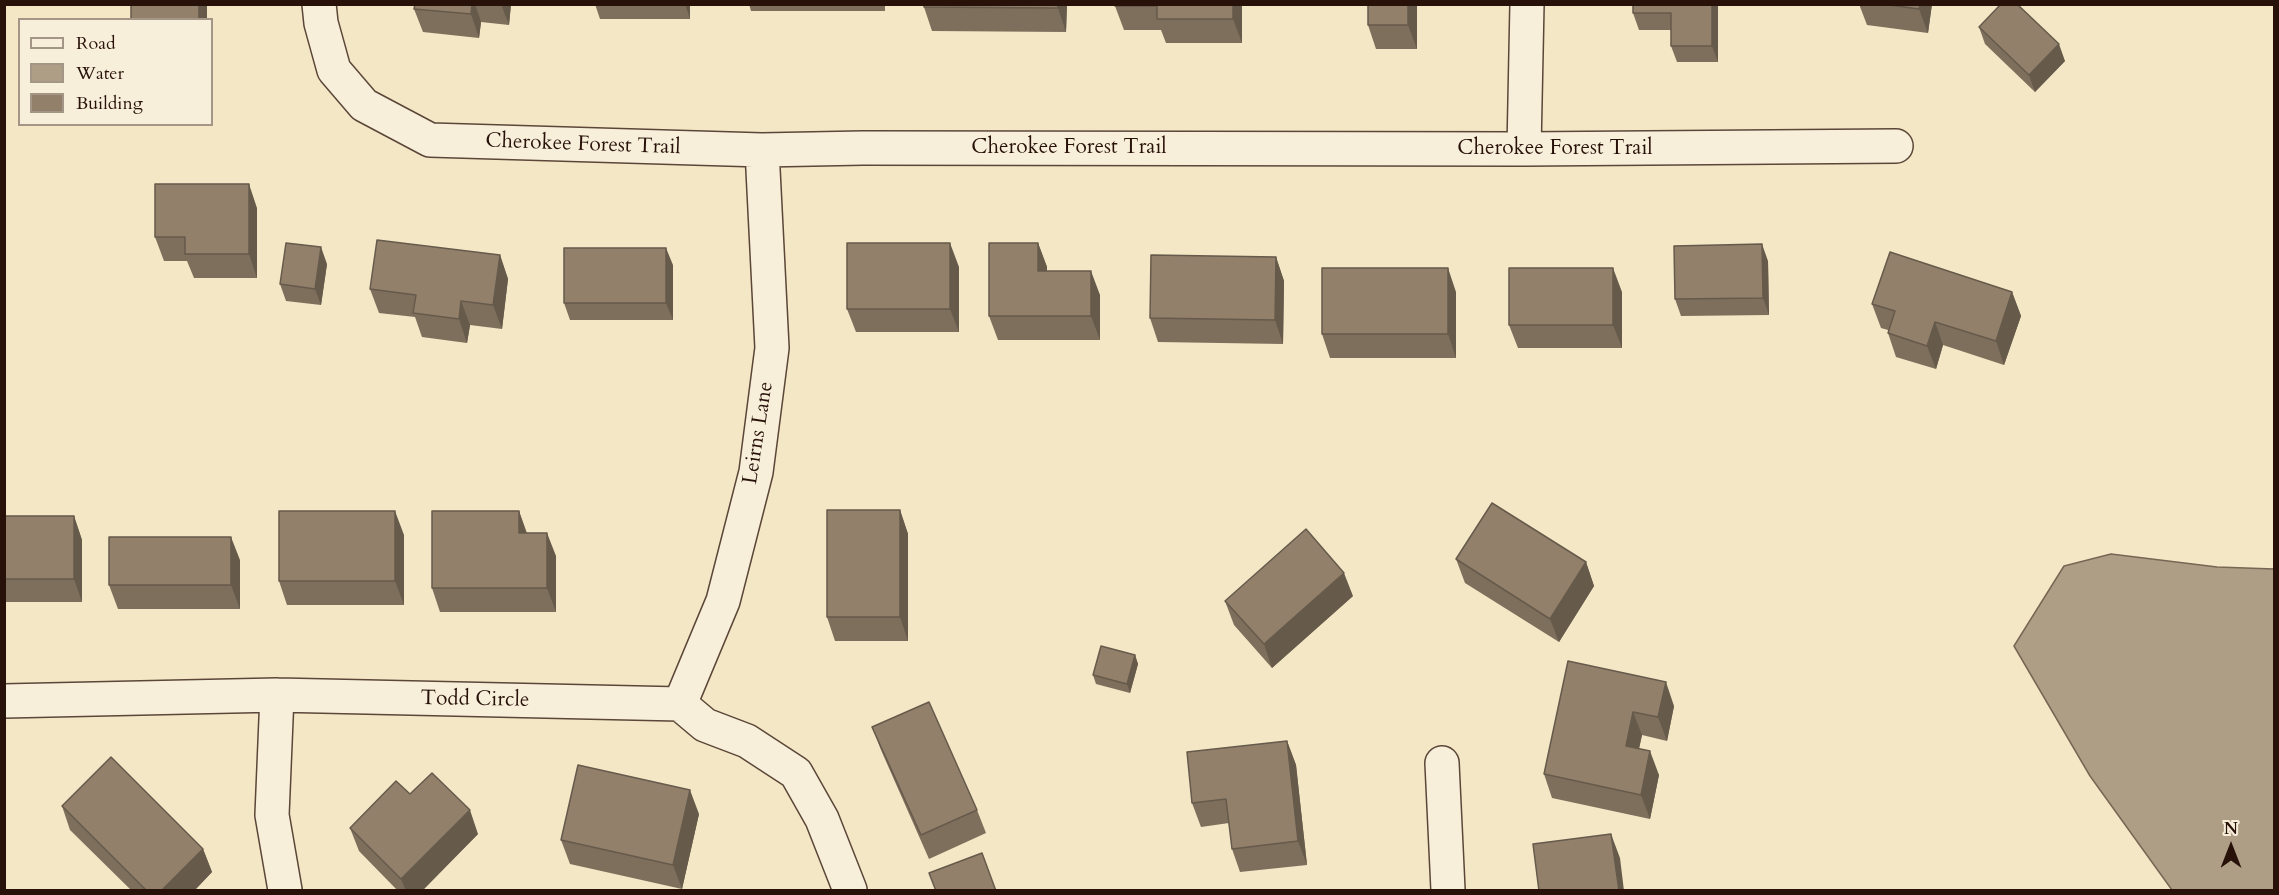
<!DOCTYPE html>
<style>
body{margin:0}
#map{position:relative;width:2279px;height:895px;overflow:hidden;background:#f3e7c6;font-family:Cardo,serif}
canvas{display:block}
.frame{position:absolute;inset:0;border:6px solid #281109;pointer-events:none}
.legend{position:absolute;left:18px;top:18px;width:195px;height:108px;box-sizing:border-box;background:#f7efda;border:2px solid #a49686;margin:0;padding:8px 10px;list-style:none;font-size:18px;color:#281109}
.legend li{display:flex;align-items:center;gap:12px;height:30px}
.legend b{width:30px;border:2px solid #a49686}
.north{position:absolute;left:2201px;top:817px;width:60px;height:60px;-webkit-text-stroke:4px #f7efda;paint-order:stroke;rotate:0deg;font-size:16px;font-weight:700;line-height:24px;text-align:center;color:#281109}
.north::after{content:'';display:block;margin:auto;width:21px;height:27px;background:#281109;clip-path:polygon(50% 0,100% 100%,50% 72%,0 100%)}
</style>
<div id="map">
<canvas width="2279" height="895"></canvas>
<div class="frame"></div>
<ul class="legend">
<li><b style="height:8px;background:#f7efda"></b>Road</li>
<li><b style="height:16px;background:#ae9e86"></b>Water</li>
<li><b style="height:16px;background:#92806b"></b>Building</li>
</ul>
<div class="north">N</div>
</div>
<script>
const ctx = document.querySelector('canvas').getContext('2d');
ctx.lineJoin = 'round';
function fill(path, color) {
  ctx.fillStyle = color;
  ctx.fill(path, 'evenodd');
}
function stroke(path, color, width, dash) {
  ctx.strokeStyle = color;
  ctx.lineWidth = width;
  ctx.lineCap = dash ? 'butt' : 'round';
  ctx.setLineDash(dash || []);
  ctx.stroke(path);
}
function drawText(font, color, halo, rows, align = 'center') {
  ctx.font = font + ' Cardo,serif';
  ctx.lineWidth = 4.5;
  ctx.setLineDash([]);
  ctx.textBaseline = 'middle';
  ctx.strokeStyle = halo;
  ctx.fillStyle = color;
  for (const [text, x, y, turn = 0] of rows) {
    ctx.save();
    ctx.translate(x, y);
    ctx.rotate((+turn || 0) * Math.PI / 180);
    ctx.textAlign = isNaN(turn) ? turn : align;
    if (halo) ctx.strokeText(text, 0, 0);
    ctx.fillText(text, 0, 0);
    ctx.restore();
  }
}
const water = new Path2D(`
 M2111,554L2217,567L2274,569V890H2172L2090,776L2014,646L2064,566Z`);
fill(water, '#ae9e86');
stroke(water, '#786654', 1.5);
const street = new Path2D(`
 M319,4L321,23L334,70L364,105L430,140L762,150L863,148L1524,149L1896,146
 M1524,149L1527,4
 M277,695L272,815L285,890
 M4,701L277,695L680,704L705,725L747,741L796,773L822,819L850,890
 M680,704L723,601L756,472L772,348L762,150
 M1442,763L1448,890`);
stroke(street, '#5b4638', 36);
stroke(street, '#f7efda', 33);
fill(new Path2D(`
 M415,4H511L509,25L481,22L479,38L423,32L414,9Z
 M595,4H690V19H600Z
 M749,4H885V11H751Z
 M1067,4L1066,32L932,31L924,7Z
 M1242,4V43H1166L1161,30H1124L1115,6Z
 M1291,4H1417V49H1376L1368,25V6H1291Z
 M1718,4V62H1677L1671,46V30H1639L1633,13Z
 M1859,4H1932L1928,33L1867,25Z
 M1979,27L2065,61L2035,92L1985,44Z
 M257,208V278H194L187,261H164L155,237Z
 M1038,243L1047,267V271L1100,295V340H998L989,316Z
 M500,255L508,279L502,329L470,325L467,343L422,337L415,317L379,313L370,289Z
 M1276,257L1284,281L1283,344L1158,342L1150,318Z
 M1768,261L1769,315L1681,316L1675,299Z
 M327,264L321,305L286,301L280,284Z
 M673,265V320H570L564,303Z
 M959,267V332H856L847,309Z
 M1456,292V358H1330L1322,334Z
 M1622,292V348H1518L1509,325Z
 M2012,292L2021,316L2004,365L1943,345L1936,369L1896,357L1888,333V330L1881,328L1872,304Z
 M900,510L908,534V641H835L827,617Z
 M519,511L527,533L556,556V612H440L432,588Z
 M4,516H74L82,540V602H4Z
 M404,535V605H287L279,581Z
 M1456,559L1586,562L1594,586L1559,642L1465,583Z
 M240,560V609H118L109,585Z
 M1353,596L1272,668L1234,625L1225,601Z
 M1135,655L1138,664L1130,693L1096,684L1093,675Z
 M1568,661L1674,706L1667,741L1642,735L1639,749L1659,775L1650,819L1552,798L1544,774Z
 M872,727L977,810L986,833L929,859L881,750Z
 M1287,741L1296,765L1307,865L1240,872L1232,849L1229,823L1201,827L1192,803Z
 M62,806L203,849L212,872L194,891H132L70,830Z
 M699,814L682,889L570,864L561,840Z
 M350,828L478,834L422,891H398L359,851Z`), '#7e6e5c');
fill(new Path2D(`
 M199,4H207V20H199Z
 M472,4H475L481,22L479,38L471,14Z
 M501,4H511L509,25Z
 M685,4H690V19Z
 M1058,4H1067L1066,32L1058,8Z
 M1233,4H1242V43L1233,19Z
 M1408,4H1417V49L1408,25Z
 M1712,4H1718V62L1712,46Z
 M1920,4H1932L1928,33L1919,9Z
 M2059,44L2065,61L2035,92L2029,75Z
 M249,184L257,208V278L249,254Z
 M950,243L959,267V332L950,309Z
 M1038,243L1047,267V295L1038,271Z
 M1762,244L1768,261L1769,315L1763,298Z
 M321,247L327,264L321,305L315,289Z
 M666,248L673,265V320L666,303Z
 M500,255L508,279L502,329L493,305Z
 M1276,257L1284,281L1283,344L1275,320Z
 M1448,268L1456,292V358L1448,334Z
 M1613,268L1622,292V348L1613,325Z
 M1091,271L1100,295V340L1091,316Z
 M2012,292L2021,316L2004,365L1996,341Z
 M461,301L470,325L467,343L459,319Z
 M1935,322L1943,345L1936,369L1927,346Z
 M900,510L908,534V641L900,617Z
 M395,511L404,535V605L395,581Z
 M519,511L527,535L519,533Z
 M74,516L82,540V602L74,579Z
 M547,533L556,556V612L547,588Z
 M231,537L240,560V609L231,585Z
 M1586,562L1594,586L1559,642L1550,619Z
 M1344,573L1353,596L1272,668L1264,644Z
 M1135,655L1138,664L1130,693L1127,684Z
 M1666,682L1674,706L1667,741L1658,717Z
 M1633,712L1642,735L1634,770L1626,746Z
 M1287,741L1296,765L1307,865L1298,841Z
 M1650,751L1659,775L1650,819L1641,795Z
 M690,790L699,814L682,889L673,865Z
 M470,810L478,834L422,891H406L401,879Z
 M1611,834L1620,858L1624,891H1619Z
 M203,849L212,872L194,891H161Z`), '#665a4b');
const building = new Path2D(`
 M131,4H199V20H131Z
 M415,4H472L471,14L414,9Z
 M924,4H1058V8L924,7Z
 M1115,4H1233V19H1157V6H1115Z
 M1368,4H1408V25H1368Z
 M1633,4H1712V46H1671V13H1633Z
 M1882,4H1920L1919,9Z
 M2001,4H2017L2059,44L2029,75L1979,27Z
 M155,184H249V254H185V237H155Z
 M377,240L500,255L493,305L461,301L459,319L413,313L416,295L370,289Z
 M286,243L321,247L315,289L280,284Z
 M847,243H950V309H847Z
 M989,243H1038V271H1091V316H989Z
 M1762,244L1763,298L1675,299L1674,246Z
 M564,248H666V303H564Z
 M1890,252L2012,292L1996,341L1935,322L1927,346L1888,333L1895,311L1872,304Z
 M1151,255L1276,257L1275,320L1150,318Z
 M1322,268H1448V334H1322Z
 M1509,268H1613V325H1509Z
 M1492,503L1586,562L1550,619L1456,559Z
 M827,510H900V617H827Z
 M279,511H395V581H279Z
 M432,511H519V533H547V588H432Z
 M4,516H74V579H4Z
 M1306,529L1344,573L1264,644L1225,601Z
 M109,537H231V585H109Z
 M1101,646L1135,655L1127,684L1093,675Z
 M1568,661L1666,682L1658,717L1633,712L1626,746L1650,751L1641,795L1544,774Z
 M929,702L977,810L921,835L872,727Z
 M1287,741L1298,841L1232,849L1226,799L1192,803L1187,752Z
 M111,757L203,849L161,891H147L62,806Z
 M578,765L690,790L673,865L561,840Z
 M432,773L470,810L401,879L350,828L396,781L410,794Z
 M1611,834L1619,891H1539L1533,844Z
 M982,853L996,891H936L929,873Z`);
fill(building, '#92806b');
stroke(building, '#665a4b', 1.5);
drawText('21px', '#281109', '#f7efda', [
 ["Cherokee Forest Trail",583,145,2],
 ["Cherokee Forest Trail",1069,148],
 ["Cherokee Forest Trail",1555,149],
 ["Leirns Lane",759,433,-81],
 ["Todd Circle",475,700,1]
]);
</script>
